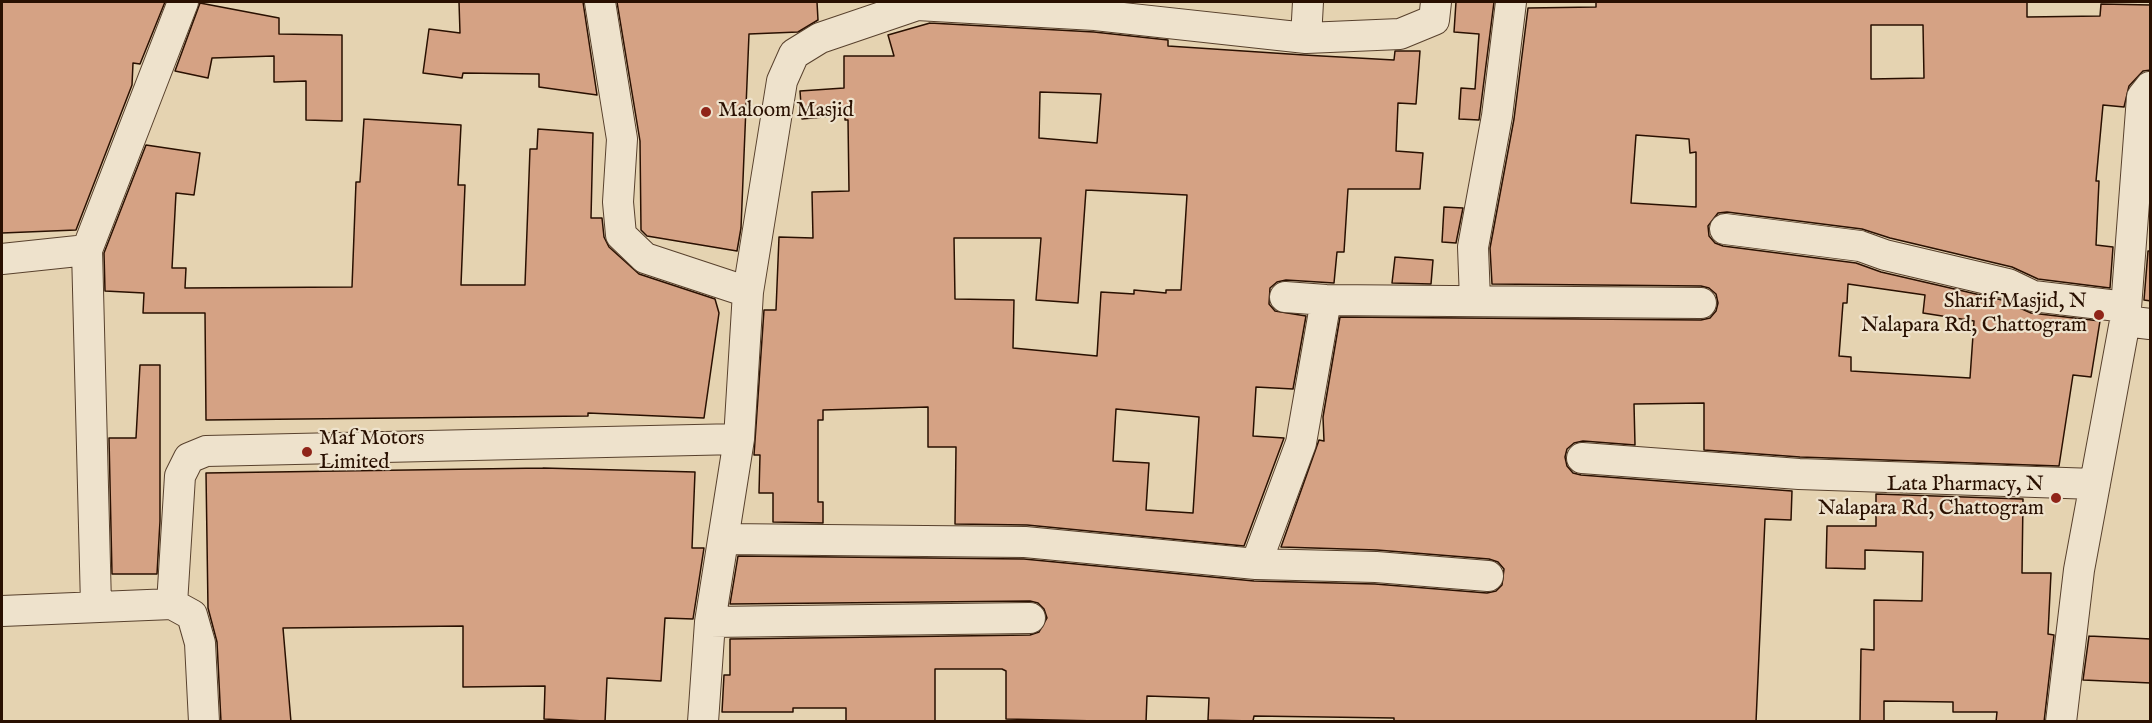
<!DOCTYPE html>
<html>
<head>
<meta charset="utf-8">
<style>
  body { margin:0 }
  #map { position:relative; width:2152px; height:723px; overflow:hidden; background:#e5d3b1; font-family:"IM FELL English",serif }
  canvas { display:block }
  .frame { position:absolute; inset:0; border:3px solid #291001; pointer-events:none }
</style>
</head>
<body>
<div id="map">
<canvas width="2152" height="723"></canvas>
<div class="frame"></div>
</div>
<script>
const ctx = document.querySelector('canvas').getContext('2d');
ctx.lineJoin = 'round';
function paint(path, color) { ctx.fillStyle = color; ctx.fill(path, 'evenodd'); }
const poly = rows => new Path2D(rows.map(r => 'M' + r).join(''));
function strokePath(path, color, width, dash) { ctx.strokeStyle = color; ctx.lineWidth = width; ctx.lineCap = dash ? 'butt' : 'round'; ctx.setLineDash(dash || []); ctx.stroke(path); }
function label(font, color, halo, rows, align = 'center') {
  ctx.font = font + ' "IM FELL English",serif'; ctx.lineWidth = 4.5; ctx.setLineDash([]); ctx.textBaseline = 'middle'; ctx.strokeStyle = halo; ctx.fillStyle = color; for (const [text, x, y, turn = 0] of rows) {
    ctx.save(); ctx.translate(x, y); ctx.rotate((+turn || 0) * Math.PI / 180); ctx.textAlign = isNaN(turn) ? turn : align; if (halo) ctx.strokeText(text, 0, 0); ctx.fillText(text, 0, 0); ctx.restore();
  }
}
const building = poly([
  [2,2,165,2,140,64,133,63,132,85,76,230,2,233,2,2],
  [459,2,583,2,597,95,539,87,539,74,463,73,462,78,423,73,429,29,460,33,459,2],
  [617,2,817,2,818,20,798,32,749,34,741,228,737,251,647,236,641,230,640,141,617,2],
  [1456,2,1494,2,1479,120,1459,119,1461,88,1475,89,1479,34,1454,32,1456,2],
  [1596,2,2027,2,2027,17,2100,16,2101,4,2151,5,2151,70,2143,71,2129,86,2124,107,2103,105,2096,181,2099,181,2096,245,2113,247,2110,288,2038,279,2012,267,1890,238,1862,229,1727,212,1718,213,1708,226,1709,236,1715,243,1723,246,1856,263,1881,272,2002,300,2031,313,2100,321,2091,377,2073,375,2059,466,1800,457,1704,450,1704,403,1634,404,1635,445,1583,441,1574,443,1567,449,1565,457,1567,466,1573,473,1581,475,1792,491,1791,520,1765,519,1756,722,1394,722,1394,718,1254,716,1253,721,1208,720,1209,698,1147,696,1146,722,1006,719,1006,671,1002,669,935,669,935,722,846,722,846,708,793,708,793,712,722,712,724,675,730,675,730,639,1030,635,1039,632,1047,618,1044,609,1038,603,1030,601,730,604,738,556,1024,559,1254,581,1375,584,1487,593,1496,591,1502,585,1504,569,1498,562,1489,559,1377,550,1281,547,1319,440,1324,441,1323,417,1340,317,1701,320,1710,318,1716,311,1718,303,1716,294,1709,288,1701,286,1492,284,1490,248,1514,119,1528,8,1596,7,1596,2],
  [1871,25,1923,25,1924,78,1871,79,1871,25],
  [1636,135,1689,139,1690,153,1696,152,1696,207,1631,203,1636,135],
  [1848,284,1925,295,1923,313,1974,321,1970,378,1851,371,1851,357,1839,356,1843,303,1847,303,1848,284],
  [200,3,279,18,279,34,342,35,342,121,306,120,306,81,274,82,274,56,212,58,208,78,175,71,200,3],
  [930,23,1094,32,1168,40,1168,46,1304,55,1394,60,1395,51,1420,51,1416,104,1398,103,1396,151,1423,153,1420,189,1348,189,1344,252,1337,252,1334,283,1286,280,1277,282,1270,288,1269,304,1275,311,1306,316,1293,389,1256,387,1253,436,1284,438,1244,546,1027,525,955,524,956,447,928,447,928,407,823,410,823,420,818,420,818,502,823,502,823,523,773,522,773,493,759,493,760,455,754,455,764,310,776,310,779,237,813,238,812,192,849,191,848,120,845,120,845,115,802,119,800,91,844,88,844,56,894,56,888,35,930,23],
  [1040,92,1101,94,1097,143,1039,138,1040,92],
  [1086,190,1187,195,1181,290,1166,290,1166,293,1134,290,1134,294,1101,292,1097,356,1013,348,1014,300,955,299,954,238,1041,238,1036,300,1078,303,1086,190],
  [1116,409,1199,417,1193,513,1146,510,1149,463,1113,461,1116,409],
  [364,119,461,125,458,185,465,185,461,285,525,285,530,149,537,149,538,129,593,133,591,218,602,218,604,237,609,247,639,274,715,299,719,313,704,418,588,413,588,416,206,420,205,313,143,313,144,293,105,291,104,253,146,145,200,153,194,195,176,193,172,268,186,268,185,288,352,287,356,182,360,182,364,119],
  [1444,207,1463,208,1456,243,1442,242,1444,207],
  [2148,251,2151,251,2151,301,2144,300,2148,251],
  [1395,257,1433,260,1431,284,1392,283,1395,257],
  [140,365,160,365,160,521,157,574,112,574,109,438,136,438,140,365],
  [543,468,695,472,692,548,704,548,693,619,665,618,661,681,607,678,605,722,544,719,545,686,463,687,463,626,283,628,291,722,221,722,217,642,208,608,206,473,543,468],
  [1876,494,2023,499,2022,573,2051,573,2048,634,2054,635,2044,722,1996,722,1997,712,1953,712,1953,702,1884,701,1884,722,1860,722,1861,649,1874,650,1874,600,1922,601,1923,552,1865,550,1865,569,1826,568,1827,526,1876,526,1876,494],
  [2089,636,2151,639,2151,683,2083,680,2089,636]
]);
paint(building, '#d5a284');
strokePath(building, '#291001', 1.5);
const minor = poly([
  [600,2,622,139,618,202,621,235,645,258,748,292],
  [917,5,1095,15,1306,38,1400,34,1434,20,1436,2],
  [1306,38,1308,2],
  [1725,229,1860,246,1885,255,2008,284,2033,296,2126,307],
  [2,259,87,250],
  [1285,297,1326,300,1701,303],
  [1475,300,1473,247,1497,116,1511,2],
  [2125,321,2150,324],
  [1582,458,1799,474,2095,484],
  [725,539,1025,542,1256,564,1376,567,1488,576],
  [1256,564,1301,443,1326,300],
  [172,604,180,476,189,458,206,451,739,439],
  [96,605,87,250,183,2],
  [2,611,172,604,192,615,200,643,204,722],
  [710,622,1030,618],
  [703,722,710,622,739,439,748,292,782,81,794,54,820,38,917,5,918,2],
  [2061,722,2079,570,2125,321,2142,97,2150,87]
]);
strokePath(minor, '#58412d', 32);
strokePath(minor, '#eee2cc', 30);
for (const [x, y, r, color] of [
  [706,112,6,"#8f2418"],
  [2099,315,6,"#8f2418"],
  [307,452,6,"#8f2418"],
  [2056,498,6,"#8f2418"]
]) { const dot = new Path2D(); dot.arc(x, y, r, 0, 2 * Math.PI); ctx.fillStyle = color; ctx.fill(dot); strokePath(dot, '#eee2cc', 2); }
label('21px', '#291001', '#eee2cc', [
  ["Maloom Masjid",718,112],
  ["Sharif Masjid, N",2087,303,"right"],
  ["Nalapara Rd, Chattogram",2087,327,"right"],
  ["Maf Motors",319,440],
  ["Limited",319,464],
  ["Lata Pharmacy, N",2044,486,"right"],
  ["Nalapara Rd, Chattogram",2044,510,"right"]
], 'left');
</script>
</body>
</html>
